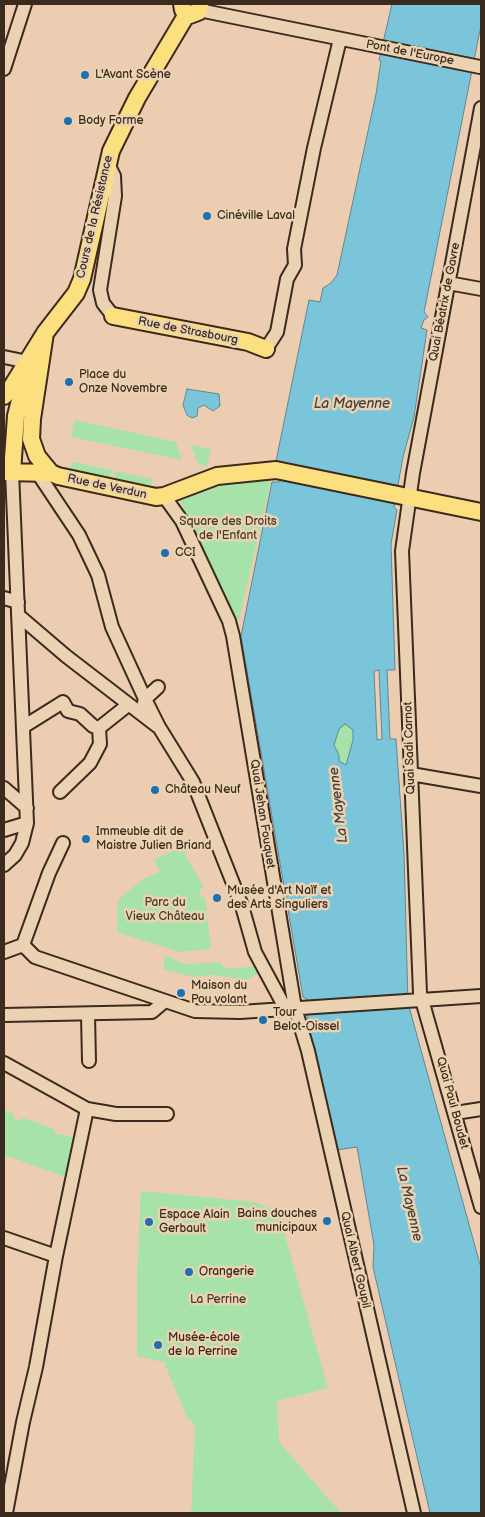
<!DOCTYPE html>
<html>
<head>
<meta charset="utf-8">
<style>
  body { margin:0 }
  #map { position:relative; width:485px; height:1517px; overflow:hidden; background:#eccdb1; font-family:"Balsamiq Sans",sans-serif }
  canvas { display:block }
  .frame { position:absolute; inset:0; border:5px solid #3b2a1e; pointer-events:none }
</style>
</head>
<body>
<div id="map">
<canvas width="485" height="1517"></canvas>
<div class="frame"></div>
</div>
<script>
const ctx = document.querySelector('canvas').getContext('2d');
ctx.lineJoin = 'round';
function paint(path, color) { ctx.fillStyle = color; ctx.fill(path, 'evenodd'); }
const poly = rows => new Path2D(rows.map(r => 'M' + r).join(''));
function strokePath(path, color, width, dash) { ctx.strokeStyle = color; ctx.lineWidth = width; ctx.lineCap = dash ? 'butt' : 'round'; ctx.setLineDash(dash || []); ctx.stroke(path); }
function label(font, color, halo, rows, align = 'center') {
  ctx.font = font + ' "Balsamiq Sans",sans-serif'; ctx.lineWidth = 5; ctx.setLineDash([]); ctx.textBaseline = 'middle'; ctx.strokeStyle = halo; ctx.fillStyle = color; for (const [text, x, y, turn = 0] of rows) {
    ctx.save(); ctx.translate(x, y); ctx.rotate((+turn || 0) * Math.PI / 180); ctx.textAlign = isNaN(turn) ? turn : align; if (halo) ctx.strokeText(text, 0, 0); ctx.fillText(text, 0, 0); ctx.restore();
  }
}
paint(poly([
  [75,420,176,442,182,460,71,437],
  [191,445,211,449,207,466,198,464],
  [72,462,112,470,110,478,70,469],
  [115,471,152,479,151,486,114,478],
  [247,479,271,480,239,621,226,601,180,500,181,496,219,482,218,486],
  [344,724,353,729,353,739,346,765,339,761,334,745,339,729],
  [186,846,185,854,204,888,200,889,200,897,205,897,211,949,179,952,117,932,118,900,143,879,160,872,154,859],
  [165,955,184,964,221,962,221,965,230,969,256,966,260,973,246,980,214,975,192,977,163,969],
  [4,1110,12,1113,16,1121,24,1118,54,1129,57,1135,63,1134,74,1138,66,1177,4,1155],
  [141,1191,254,1202,278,1211,328,1388,277,1401,279,1442,341,1513,191,1513,195,1424,187,1418,165,1365,166,1363,137,1356,137,1273]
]), '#a7e3a9');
const water = poly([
  [392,4,481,4,481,25,424,312,428,317,424,320,421,328,427,330,414,417,403,457,394,507,397,510,391,544,395,670,387,670,390,739,396,739,404,854,408,1003,481,1268,481,1513,430,1513,373,1267,374,1245,357,1147,337,1150,307,1017,310,1011,308,1000,303,997,241,636,272,482,280,482,276,461,309,300,320,302,323,288,331,283,337,275,376,94,381,61,379,60,392,4],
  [379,670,382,739,377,740,374,671,379,670],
  [345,724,353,730,353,740,346,765,339,761,339,755,334,745,339,729,345,724],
  [187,389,219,394,220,406,213,411,204,405,198,408,197,416,192,418,187,415,183,405,187,389]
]);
paint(water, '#7bc5db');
strokePath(water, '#61878f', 1);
const minor = poly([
  [199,10,480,67],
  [4,69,25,4],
  [481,108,413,473,402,551,420,993,481,1207],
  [107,162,114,176,115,196,100,290,103,303,113,316],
  [448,283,481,289],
  [266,349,277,332,287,279,295,265,294,249,314,148,340,39],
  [4,357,28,362],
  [37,472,79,535,98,575,112,627,145,699,159,727,193,782,242,906,255,952,283,1004,295,1008],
  [164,496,182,521,229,621,233,636,295,1008,308,1051,414,1513],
  [4,598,18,602],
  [18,615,66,656,157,726],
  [143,707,145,699,158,687],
  [23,727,63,702,68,711,80,714,93,726,99,728],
  [411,774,481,786],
  [4,788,27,808],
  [60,792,90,763,100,744,99,728,128,705],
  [4,830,27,823],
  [4,865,15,855,22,843,27,823,12,472],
  [23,945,35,957,195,1011,240,1012,481,996],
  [23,945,49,873,63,843],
  [4,952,23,945],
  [4,1015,152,1012,165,1001],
  [88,1015,89,1061],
  [4,1063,87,1109,116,1114,167,1114],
  [455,1113,481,1109],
  [4,1238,56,1256],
  [6,1513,23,1422,36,1367,56,1256,87,1109]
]);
const major = poly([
  [182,4,183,10,190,15,198,12,200,4],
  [113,316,248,342,266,349],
  [45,333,32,419,31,439,37,456,51,473,58,476,156,497,164,496,217,476,276,470,481,512],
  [4,396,11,388,45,333,76,293,82,279,111,151,137,98,187,14],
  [4,472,51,473],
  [12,472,16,416,24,384,30,374]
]);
strokePath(minor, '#3b2a1e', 16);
strokePath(major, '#3b2a1e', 20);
strokePath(minor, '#ead2b2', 12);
strokePath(major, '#fce080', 16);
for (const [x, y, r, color] of [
  [85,75,5,"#1f6fb2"],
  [68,121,5,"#1f6fb2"],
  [207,216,5,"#1f6fb2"],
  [69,382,5,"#1f6fb2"],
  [165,553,5,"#1f6fb2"],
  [155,790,5,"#1f6fb2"],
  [86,839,5,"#1f6fb2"],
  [217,898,5,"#1f6fb2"],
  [181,993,5,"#1f6fb2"],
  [263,1020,5,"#1f6fb2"],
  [327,1221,5,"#1f6fb2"],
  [149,1222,5,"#1f6fb2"],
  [189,1272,5,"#1f6fb2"],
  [158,1345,5,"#1f6fb2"]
]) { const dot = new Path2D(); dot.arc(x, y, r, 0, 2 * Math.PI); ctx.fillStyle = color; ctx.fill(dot); strokePath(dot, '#ead2b2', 2); }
label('12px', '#3b2a1e', '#ead2b2', [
  ["Pont de l'Europe",410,53,11],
  ["Cours de la Résistance",95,217,-77],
  ["Quai Béatrix de Gavre",445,302,-79],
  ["Rue de Strasbourg",188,331,11],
  ["Rue de Verdun",107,487,12],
  ["Quai Sadi Carnot",410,748,-92],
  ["Quai Jehan Fouquet",262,814,81],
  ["Quai Paul Boudet",452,1103,75],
  ["Quai Albert Goupil",355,1260,77]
]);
label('12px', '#3b2a1e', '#ead2b2', [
  ["L'Avant Scène",95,75],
  ["Body Forme",78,121],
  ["Cinéville Laval",217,216],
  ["Place du",79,375],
  ["Onze Novembre",79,389],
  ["CCI",175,553],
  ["Château Neuf",165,790],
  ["Immeuble dit de",96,832],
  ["Maistre Julien Briand",96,846],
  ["Musée d'Art Naïf et",227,891],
  ["des Arts Singuliers",227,905],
  ["Maison du",191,986],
  ["Pou volant",191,1000],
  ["Tour",273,1013],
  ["Belot-Oissel",273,1027],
  ["Bains douches",317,1214,"right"],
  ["municipaux",317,1228,"right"],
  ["Espace Alain",159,1215],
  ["Gerbault",159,1229],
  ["Orangerie",199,1272],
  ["Musée-école",168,1338],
  ["de la Perrine",168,1352]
], 'left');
label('12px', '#463c2c', '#ead2b2', [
  ["Square des Droits",228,522],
  ["de l'Enfant",228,536],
  ["Parc du",165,903],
  ["Vieux Château",165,917],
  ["La Perrine",218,1300]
]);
label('italic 14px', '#45413a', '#ead2b2', [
  ["La Mayenne",352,404],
  ["La Mayenne",339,805,-97],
  ["La Mayenne",409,1204,77]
]);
</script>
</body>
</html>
